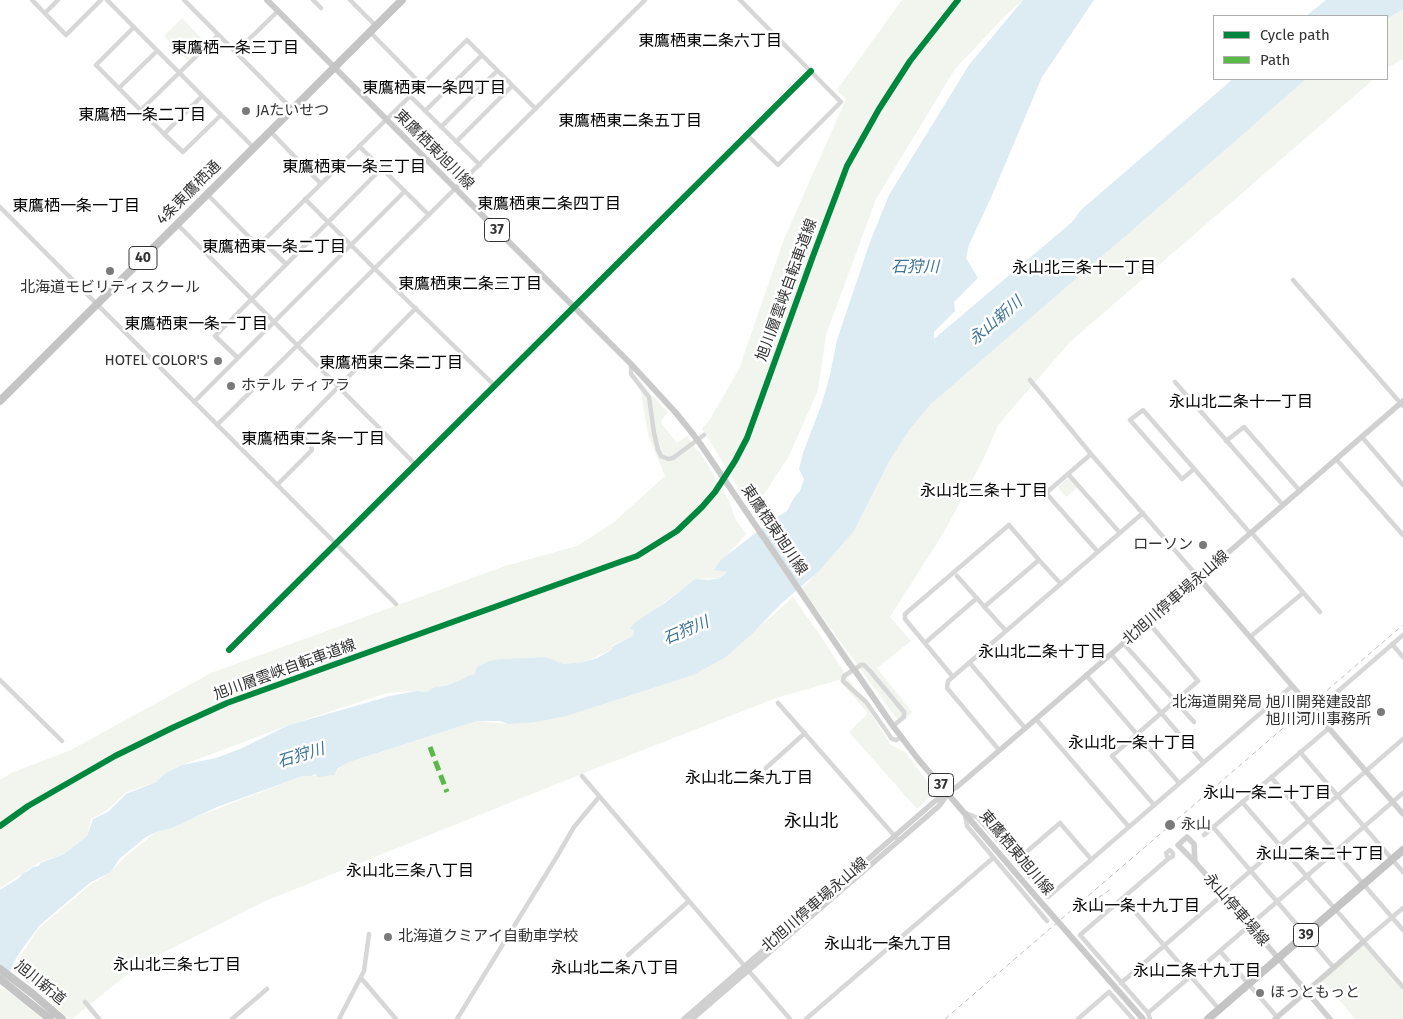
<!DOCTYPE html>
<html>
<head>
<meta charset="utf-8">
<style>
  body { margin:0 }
  #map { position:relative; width:1403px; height:1019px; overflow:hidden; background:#fff; font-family:"Fira Sans",sans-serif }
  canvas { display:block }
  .legend { position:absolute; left:1213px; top:15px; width:175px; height:65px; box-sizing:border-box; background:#fff; border:1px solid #adadad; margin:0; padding:6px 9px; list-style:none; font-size:15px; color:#333 }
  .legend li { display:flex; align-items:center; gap:10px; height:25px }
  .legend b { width:25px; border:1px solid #adadad }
</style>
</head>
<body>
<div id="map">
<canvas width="1403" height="1019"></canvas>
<ul class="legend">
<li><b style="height:6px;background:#00873e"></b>Cycle path</li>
<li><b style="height:6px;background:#58b947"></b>Path</li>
</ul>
</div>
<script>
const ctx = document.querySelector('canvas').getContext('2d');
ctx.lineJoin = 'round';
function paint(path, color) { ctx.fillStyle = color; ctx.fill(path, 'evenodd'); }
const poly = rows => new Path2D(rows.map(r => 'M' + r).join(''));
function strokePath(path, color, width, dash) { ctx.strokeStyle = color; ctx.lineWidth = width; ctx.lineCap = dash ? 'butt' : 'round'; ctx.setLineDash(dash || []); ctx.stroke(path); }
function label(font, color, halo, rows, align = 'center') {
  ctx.font = font + ' "Fira Sans","Noto Sans JP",sans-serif'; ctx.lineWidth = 5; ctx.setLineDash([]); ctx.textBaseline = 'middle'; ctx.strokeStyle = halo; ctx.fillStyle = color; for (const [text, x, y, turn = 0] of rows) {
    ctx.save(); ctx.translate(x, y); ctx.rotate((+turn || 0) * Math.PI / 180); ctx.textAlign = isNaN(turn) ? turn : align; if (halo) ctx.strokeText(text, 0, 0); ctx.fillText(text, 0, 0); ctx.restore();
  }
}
paint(poly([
  [902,0,1023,0,1007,14,955,69,876,199,826,335,818,390,789,456,755,508,750,498,740,491,702,428,709,421,739,369,784,239,846,99,837,90],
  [1403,9,1403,59,1387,68,1387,19],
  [182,18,206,43,188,61,164,36],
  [1306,79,1374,79,1070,342,998,425,983,460,944,532,890,617,911,641,877,668,912,712,900,723,802,589,854,531,890,460,910,429,931,404,1232,144],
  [641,392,654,397,668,413,662,419,661,423,677,443,687,436,704,459,728,499,736,520,746,534,715,569,727,571,720,578,695,579,631,628,634,631,633,636,611,646,613,649,584,662,563,664,546,657,500,659,475,674,467,676,461,680,427,692,416,691,387,693,289,725,182,765,166,773,156,782,126,792,107,810,91,819,87,836,64,854,40,862,0,888,0,780,11,773,71,750,211,673,505,566,577,546,613,523,665,476,648,435],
  [1068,478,1077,488,1066,497,1058,487],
  [793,597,822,638,891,745,905,752,933,789,932,795,917,809,849,732,868,713,839,680,776,698,584,773,263,902,139,965,72,1019,69,1019,12,969,38,929,90,885,111,872,123,859,156,832,303,776,329,775,349,762,477,721,508,724,726,657],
  [1363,944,1403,990,1403,1019,1355,1019,1326,984,1313,994,1309,990],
  [2,987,27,1005,42,1019,0,1019,0,989]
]), '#f1f5ed');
paint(poly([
  [1023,0,1094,0,1042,77,993,193,969,245,966,258,978,278,954,302,955,311,934,332,934,339,1072,222,1082,209,1233,79,1306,79,1232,144,931,404,910,429,890,460,854,531,818,572,783,602,752,634,726,657,693,675,566,716,536,722,508,724,500,721,477,721,349,762,337,769,334,775,318,777,315,774,311,776,303,776,217,807,172,828,156,832,146,837,119,859,111,872,91,882,40,925,20,952,14,962,12,969,0,983,2,977,0,973,0,890,19,878,23,873,28,871,33,867,39,866,40,863,64,854,87,836,93,819,108,812,126,794,156,782,166,773,182,765,216,758,240,749,289,725,390,696,416,691,427,692,435,687,445,686,461,680,467,676,475,674,477,667,489,661,500,659,546,657,563,664,584,662,597,658,613,649,611,647,633,636,634,631,630,628,637,621,665,603,695,579,709,580,720,578,727,572,714,570,721,560,772,520,787,511,795,496,800,491,804,479,799,469,803,453,822,403,830,375,837,340,870,242,889,195,969,65],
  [1326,0,1403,0,1403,9,1387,19,1387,16,1306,16]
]), '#ddebf3');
strokePath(poly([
  [32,0,66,35,101,0],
  [107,0,254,148],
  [184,0,292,109],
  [313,0,321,8],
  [350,0,376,26],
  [740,0,841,102,778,165,746,134],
  [45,13,58,0],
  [134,27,96,65,164,134,183,152,221,115],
  [370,32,422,85],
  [236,52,278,11],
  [119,88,157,51],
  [410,96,480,165],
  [141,110,218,35],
  [425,111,482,55],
  [441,127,497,71],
  [270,131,321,184],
  [164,134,202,96],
  [456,142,512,86],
  [359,146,429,215],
  [207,194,258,246,467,40,536,109],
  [305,199,375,269,494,385],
  [0,207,396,604],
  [177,224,415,464],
  [263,242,286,264],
  [1293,280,1403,406],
  [238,358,215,336,382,168],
  [631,364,631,374,649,397,654,433,658,450,661,456,668,459,673,458,704,435],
  [1030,380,1091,454,1199,578],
  [1175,382,1283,505],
  [194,402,405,191],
  [217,425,645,0],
  [1362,437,1403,485],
  [1226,441,1244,427,1300,491],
  [1091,454,1046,493,1098,552],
  [1336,459,1403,535],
  [1194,469,1182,479,1130,420,1143,410,1250,533],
  [1068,474,1120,533],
  [277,485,312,450,311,445,296,430,416,308],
  [1251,532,1320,612],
  [957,576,1006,631],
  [984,607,1039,560,1061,584],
  [1148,622,1198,681,1112,756,1154,805],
  [1250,637,1303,593],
  [925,643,977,598],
  [1123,643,1194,722],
  [1392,644,1403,657],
  [229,650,811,71],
  [1111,654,1203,762],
  [970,663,1025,728],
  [1086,675,1179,783],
  [953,677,905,619,905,614,1009,525,1039,560],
  [0,680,62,741],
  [778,703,899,841],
  [1314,712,1403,635],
  [1036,719,1129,827],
  [893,726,904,717,904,712,870,671,864,665,861,665,844,676,843,681,866,702,892,739,896,740,902,737],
  [999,750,947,688,948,681,1143,513],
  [1300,752,1403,872],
  [766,768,805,733],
  [582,776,790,1019],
  [1271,777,1403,930],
  [1242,802,1403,987],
  [966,813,978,818,1048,897,1292,686],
  [965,814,967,826,1047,921],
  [1213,827,1334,968],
  [1204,835,1329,728],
  [1016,861,1060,823,1091,859],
  [1123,898,1219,1009],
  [1363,942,1403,908],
  [1220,951,1277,1017],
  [628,955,689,901],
  [361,978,396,1019],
  [1121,983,1403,739],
  [85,1002,99,1019],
  [1148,1013,1403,793],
  [232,1019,267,989],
  [339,1019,364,971,369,934],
  [457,1019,556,858,574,827,599,797],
  [806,1019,993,858],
  [1078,1019,1109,992,1133,1019],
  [1150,1019,1148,1013,1080,935,1168,859,1166,853,1170,850,1173,853,1173,856,1168,859]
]), '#d7d7d7', 4.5);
strokePath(poly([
  [1199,578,1403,814],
  [1195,862,1194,844,1187,837,1178,845,1195,862,1250,925,1330,1019],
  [684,1019,935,801,958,786,1036,719,1403,401],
  [692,1019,939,806,946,796],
  [1275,1019,1363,942]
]), '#d0d0d0', 5.5);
strokePath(poly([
  [267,0,631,364,676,413,693,434],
  [701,445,849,663],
  [856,672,893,726,918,759,1032,892],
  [1081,948,1143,1019]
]), '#cacaca', 6);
strokePath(poly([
  [0,401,402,0],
  [0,969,33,994,62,1019],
  [0,979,50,1019],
  [1208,1019,1403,850]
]), '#c4c4c4', 8);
strokePath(poly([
  [1076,913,1111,889],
  [945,1019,1403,625]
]), '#bebebe', 1, [5, 4]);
strokePath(poly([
  [693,434,701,445],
  [849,663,856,672],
  [1032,892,1081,948]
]), '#cacaca', 6);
strokePath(poly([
  [430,747,447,792]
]), '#58b947', 5, [10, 5]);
strokePath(poly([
  [229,650,811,71],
  [0,826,28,806,115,756,172,728,227,703,617,563,637,556,677,531,702,507,715,492,735,461,747,438,813,256,847,166,879,109,910,61,958,0]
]), '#00873e', 6);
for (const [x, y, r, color] of [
  [246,111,5,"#7a7a7a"],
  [110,271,5,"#7a7a7a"],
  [218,361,5,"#7a7a7a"],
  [231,386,5,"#7a7a7a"],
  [1203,545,5,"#7a7a7a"],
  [1381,712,5,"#7a7a7a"],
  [1170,825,6,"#7a7a7a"],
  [388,937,5,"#7a7a7a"],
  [1260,993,5,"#7a7a7a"]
]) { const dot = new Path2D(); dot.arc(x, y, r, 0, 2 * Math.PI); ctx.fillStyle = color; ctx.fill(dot); strokePath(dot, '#fff', 2); }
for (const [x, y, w] of [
  [497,230,25],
  [143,258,28],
  [941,785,25],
  [1306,935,25]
]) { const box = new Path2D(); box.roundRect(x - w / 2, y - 11.5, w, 23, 4); ctx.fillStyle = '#fff'; ctx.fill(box); strokePath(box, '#333', 1); }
label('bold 14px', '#333', null, [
  ["37",497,230],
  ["40",143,258],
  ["37",941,785],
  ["39",1306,935]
]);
label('15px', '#333', '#fff', [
  ["JAたいせつ",256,111],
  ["北海道モビリティスクール",110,288,"center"],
  ["HOTEL COLOR'S",208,361,"right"],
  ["ホテル ティアラ",241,386],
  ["ローソン",1193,545,"right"],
  ["北海道開発局 旭川開発建設部",1371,703,"right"],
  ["旭川河川事務所",1371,720,"right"],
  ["永山",1181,825],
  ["北海道クミアイ自動車学校",398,937],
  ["ほっともっと",1270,993]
], 'left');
label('15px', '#333', '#fff', [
  ["東鷹栖東旭川線",434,150,45],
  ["4条東鷹栖通",189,193,-45],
  ["旭川層雲峡自転車道線",787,290,-70],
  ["東鷹栖東旭川線",774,530,56],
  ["北旭川停車場永山線",1176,598,-41],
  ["旭川層雲峡自転車道線",285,670,-20],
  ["東鷹栖東旭川線",1016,853,50],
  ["北旭川停車場永山線",815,905,-41],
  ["永山停車場線",1236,910,49],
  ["旭川新道",40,983,39]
]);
label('16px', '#000', '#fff', [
  ["東鷹栖東二条六丁目",710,42],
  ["東鷹栖一条三丁目",235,49],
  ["東鷹栖東一条四丁目",434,89],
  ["東鷹栖一条二丁目",142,116],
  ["東鷹栖東二条五丁目",630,122],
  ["東鷹栖東一条三丁目",354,168],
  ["東鷹栖東二条四丁目",549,205],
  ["東鷹栖一条一丁目",76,207],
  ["東鷹栖東一条二丁目",274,248],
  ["永山北三条十一丁目",1084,269],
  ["東鷹栖東二条三丁目",470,285],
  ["東鷹栖東一条一丁目",196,325],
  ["東鷹栖東二条二丁目",391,364],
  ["永山北二条十一丁目",1241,403],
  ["東鷹栖東二条一丁目",313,440],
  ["永山北三条十丁目",984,492],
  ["永山北二条十丁目",1042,653],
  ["永山北一条十丁目",1132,744],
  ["永山北二条九丁目",749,779],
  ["永山一条二十丁目",1267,794],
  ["永山二条二十丁目",1320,855],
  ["永山北三条八丁目",410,872],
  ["永山一条十九丁目",1136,907],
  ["永山北一条九丁目",888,945],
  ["永山北三条七丁目",177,966],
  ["永山北二条八丁目",615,969],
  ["永山二条十九丁目",1197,972]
]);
label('italic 16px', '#3f7597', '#fff', [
  ["石狩川",915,268],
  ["永山新川",996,321,-41],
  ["石狩川",686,631,-23],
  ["石狩川",301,756,-17]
]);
label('18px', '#000', '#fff', [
  ["永山北",811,822]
]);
</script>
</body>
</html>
